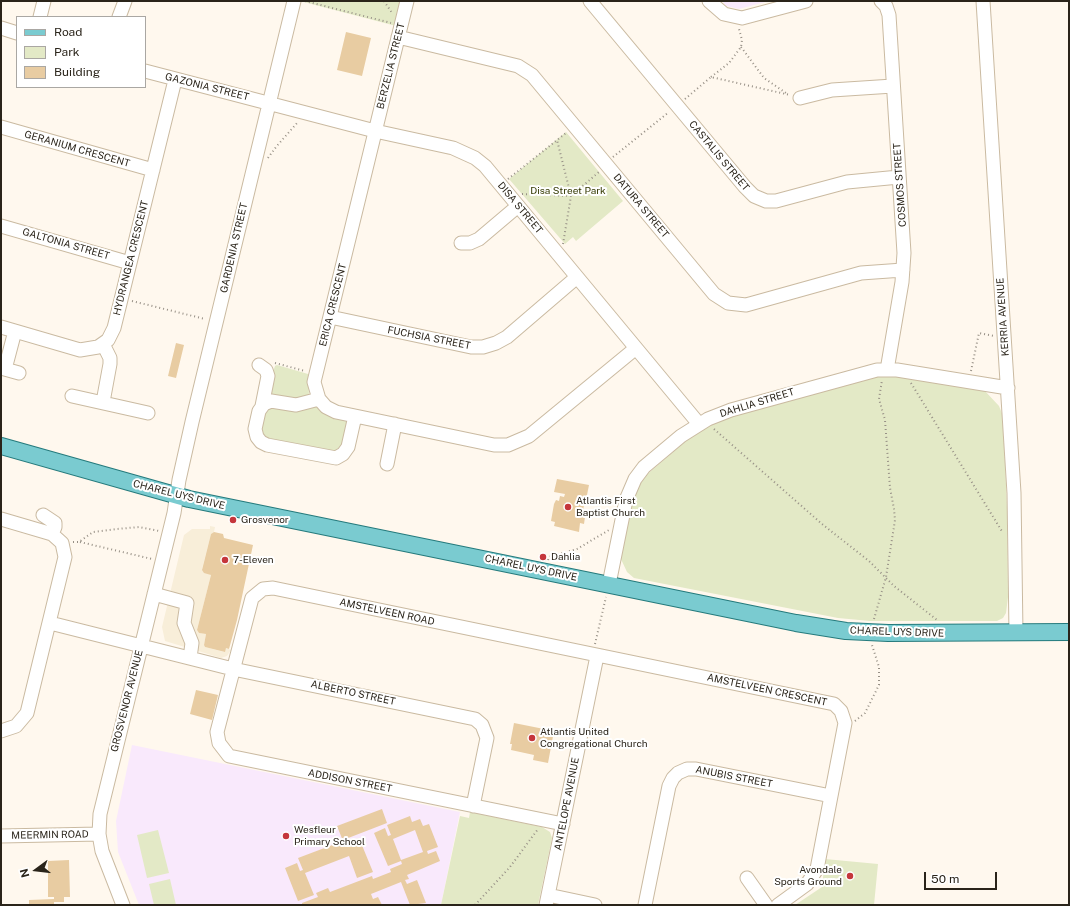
<!DOCTYPE html>
<html>
<head>
<meta charset="utf-8">
<style>
  body { margin:0 }
  #map { position:relative; width:1070px; height:906px; overflow:hidden; background:#fff8ee; font-family:"Public Sans",sans-serif }
  canvas { display:block }
  .frame { position:absolute; inset:0; border:2px solid #2a241a; pointer-events:none }
  .legend { position:absolute; left:16px; top:16px; width:130px; height:72px; box-sizing:border-box; background:#fff; border:1px solid #aaa7a3; margin:0; padding:5px 7px; list-style:none; font-size:12px; color:#2a241a }
  .legend li { display:flex; align-items:center; gap:8px; height:20px }
  .legend b { width:20px; border:1px solid #aaa7a3 }
  .north { position:absolute; left:16px; top:850px; width:40px; height:40px; -webkit-text-stroke:3px #fff; paint-order:stroke; rotate:255deg; font-size:11px; font-weight:700; line-height:16px; text-align:center; color:#2a241a }
  .north::after { content:''; display:block; margin:auto; width:14px; height:18px; background:#2a241a; clip-path:polygon(50% 0,100% 100%,50% 72%,0 100%) }
  .scale { position:absolute; left:924px; top:872px; width:73px; height:18px; box-sizing:border-box; border:2px solid #2a241a; border-top:0; padding-left:5px; font-size:12px; line-height:14px; white-space:nowrap; color:#2a241a; -webkit-text-stroke:3px #fff; paint-order:stroke }
</style>
</head>
<body>
<div id="map">
<canvas width="1070" height="906"></canvas>
<div class="frame"></div>
<ul class="legend">
<li><b style="height:5px;background:#7acbd0"></b>Road</li>
<li><b style="height:11px;background:#e3e9c6"></b>Park</li>
<li><b style="height:11px;background:#e8cca2"></b>Building</li>
</ul>
<div class="north">N</div>
<div class="scale">50 m</div>
</div>
<script>
const ctx = document.querySelector('canvas').getContext('2d');
ctx.lineJoin = 'round';
function paint(path, color) { ctx.fillStyle = color; ctx.fill(path, 'evenodd'); }
const poly = rows => new Path2D(rows.map(r => 'M' + r).join(''));
function strokePath(path, color, width, dash) { ctx.strokeStyle = color; ctx.lineWidth = width; ctx.lineCap = dash ? 'butt' : 'round'; ctx.setLineDash(dash || []); ctx.stroke(path); }
function label(font, color, halo, rows, align = 'center') {
  ctx.font = font + ' "Public Sans",sans-serif'; ctx.lineWidth = 4; ctx.setLineDash([]); ctx.textBaseline = 'middle'; ctx.strokeStyle = halo; ctx.fillStyle = color; for (const [text, x, y, turn = 0] of rows) {
    ctx.save(); ctx.translate(x, y); ctx.rotate((+turn || 0) * Math.PI / 180); ctx.textAlign = isNaN(turn) ? turn : align; if (halo) ctx.strokeText(text, 0, 0); ctx.fillText(text, 0, 0); ctx.restore();
  }
}
paint(poly([
  [210,526,215,527,214,532,211,534,202,569,211,575,197,630,199,633,206,634,204,645,205,647,224,652,226,648,231,650,227,656,221,658,165,641,162,627,184,535,192,529,210,529]
]), '#f8eed9');
paint(poly([
  [722,1,769,1,739,9,726,6],
  [132,745,460,812,441,905,139,905,118,852,116,821]
]), '#f9e9fc');
paint(poly([
  [300,1,402,1,396,26],
  [566,132,623,201,576,241,573,237,565,244,509,179],
  [277,365,308,374,309,395,307,399,302,401,271,396,269,393,271,378,275,366],
  [892,376,985,391,999,406,1003,416,1007,507,1008,597,1006,613,1003,618,997,621,870,621,838,618,634,578,627,572,620,557,634,493,644,477,694,434,723,418,873,377],
  [268,406,316,406,345,420,348,425,339,453,267,441,260,435,265,408],
  [470,812,542,827,550,832,552,838,538,905,441,905,460,816,469,818],
  [158,830,169,873,147,878,137,835],
  [825,859,878,864,874,905,795,905,822,887],
  [170,879,176,905,154,905,149,884]
]), '#e3e9c6');
paint(poly([
  [346,32,371,38,362,76,337,70],
  [176,343,184,345,176,378,168,376],
  [557,479,589,485,586,500,577,499,585,501,583,510,586,510,584,524,580,523,579,532,554,526,555,522,551,521,554,504,556,500,559,501,560,496,564,497,565,494,554,492],
  [214,532,223,534,224,538,253,545,237,620,229,649,226,648,225,652,205,647,204,645,206,634,199,633,197,630,211,575,204,573,202,570,211,534],
  [196,690,218,695,212,720,190,714],
  [514,723,554,731,548,763,533,760,534,755,511,750,512,744,510,744],
  [382,809,387,823,343,840,345,844,359,838,373,872,357,878,349,856,305,873,314,895,298,901,285,868,297,863,300,871,303,870,298,858,343,841,337,826],
  [410,816,412,822,420,819,423,826,429,824,438,847,427,851,428,854,436,851,440,861,407,875,409,879,405,880,407,884,417,880,426,903,410,905,401,882,371,894,373,899,378,897,382,905,302,905,302,903,318,897,316,893,328,888,330,892,372,876,373,879,391,872,390,869,402,864,401,861,388,866,374,833,385,828,388,836,391,835,387,825],
  [415,830,423,852,401,860,393,839],
  [69,860,70,897,64,897,64,902,54,902,54,905,29,905,29,900,54,899,54,897,48,897,48,861]
]), '#e8cca2');
const minor = poly([
  [407,1,314,382,319,399,326,407,336,412,494,445,508,445,529,436,636,348],
  [590,1,745,187,754,196,766,201,776,201,847,182,899,177],
  [709,1,724,14,742,18,806,1],
  [881,1,886,6,889,15,904,253,902,282,887,370],
  [983,1,1014,493,1016,633],
  [40,17,44,1],
  [119,17,125,1],
  [1,28,17,33],
  [398,37,518,66,532,75,714,294,728,303,746,305,861,273,903,270],
  [145,71,375,131,453,148,475,158,485,166,699,424],
  [800,98,832,90,893,86],
  [1,127,153,170],
  [1,226,130,263],
  [461,243,470,243,479,239,518,206],
  [330,317,471,347,483,347,496,343,507,337,577,277],
  [1,327,80,350,98,347,108,340,114,328,175,80],
  [259,365,266,370,268,376,262,406],
  [1,368,19,373],
  [5,369,15,331],
  [72,396,148,413],
  [319,399,296,405,271,401,264,404,259,411,255,429,257,437,261,442,267,445,336,458,343,454,348,447,355,416],
  [103,402,110,364,110,358,103,344],
  [387,464,395,424],
  [43,515,55,523,55,527,52,534],
  [1,519,52,534,62,543,65,557,27,713,16,726,1,731],
  [609,584,626,500,635,479,644,467,681,436,708,419,731,410,877,370,897,370,1008,388],
  [154,594,187,603,184,623,192,643,190,658],
  [50,623,233,669,475,719,482,725,487,738,473,806],
  [563,824,229,756,219,743,217,732,252,598,263,589,273,588,834,704,841,711,845,723,817,869,807,884,778,905],
  [1,836,99,834],
  [747,878,766,905],
  [548,895,595,905],
  [123,905,102,851,99,834,100,814,174,513,179,480,192,422,294,1],
  [546,905,597,656],
  [645,905,669,786,673,778,678,773,687,769,696,769,831,796]
]);
const major = poly([
  [1,446,189,499,796,623,846,631,888,633,1069,632]
]);
strokePath(minor, '#cabaa1', 15);
strokePath(major, '#257a7c', 18);
strokePath(poly([
  [305,1,391,23],
  [384,1,392,13],
  [741,47,764,78,786,93],
  [711,77,729,63,741,47,742,40,739,29],
  [685,99,711,77,790,95],
  [613,157,669,112],
  [268,158,276,147,298,122],
  [508,179,566,133],
  [522,194,571,196,557,140],
  [563,244,571,196,599,172],
  [132,301,205,319],
  [275,363,305,371],
  [971,371,979,333,994,336],
  [911,383,1003,533],
  [714,429,822,524,869,561,894,586,937,620],
  [73,542,79,542,93,532,117,529,139,527,159,531],
  [80,542,152,559],
  [548,560,549,557,577,549,609,530],
  [874,619,886,577,895,520,894,509,890,488,885,420,879,399,882,380],
  [595,644,606,597],
  [855,721,865,713,879,685,879,667,872,645],
  [475,905,510,867,538,829]
]), '#979086', 2, [1, 3]);
strokePath(minor, '#fff', 13);
strokePath(major, '#7acbd0', 16);
for (const [x, y, r, color] of [
  [568,507,4,"#c5363b"],
  [233,520,4,"#c5363b"],
  [543,557,4,"#c5363b"],
  [225,560,4,"#c5363b"],
  [532,738,4,"#c5363b"],
  [286,836,4,"#c5363b"],
  [850,876,4,"#c5363b"]
]) { const dot = new Path2D(); dot.arc(x, y, r, 0, 2 * Math.PI); ctx.fillStyle = color; ctx.fill(dot); strokePath(dot, '#fff', 1.5); }
label('10px', '#2a241a', '#fff', [
  ["BERZELIA STREET",391,66,-76],
  ["GAZONIA STREET",207,87,14],
  ["GERANIUM CRESCENT",77,149,16],
  ["CASTALIS STREET",719,156,50],
  ["COSMOS STREET",900,185,-94],
  ["DATURA STREET",641,206,50],
  ["DISA STREET",520,208,50],
  ["GALTONIA STREET",66,244,16],
  ["GARDENIA STREET",234,248,-77],
  ["HYDRANGEA CRESCENT",131,258,-76],
  ["ERICA CRESCENT",333,305,-76],
  ["KERRIA AVENUE",1003,317,-94],
  ["FUCHSIA STREET",429,338,11],
  ["DAHLIA STREET",757,403,-17],
  ["CHAREL UYS DRIVE",179,495,14],
  ["CHAREL UYS DRIVE",531,568,12],
  ["AMSTELVEEN ROAD",387,612,12],
  ["CHAREL UYS DRIVE",897,632,2],
  ["AMSTELVEEN CRESCENT",767,690,12],
  ["ALBERTO STREET",353,693,12],
  ["GROSVENOR AVENUE",127,701,-76],
  ["ANUBIS STREET",734,777,11],
  ["ADDISON STREET",350,781,11],
  ["ANTELOPE AVENUE",567,804,-79],
  ["MEERMIN ROAD",50,835,-1]
]);
label('10px', '#333800', '#fff', [
  ["Disa Street Park",568,191]
]);
label('10px', '#2a241a', '#fff', [
  ["Atlantis First",576,501],
  ["Baptist Church",576,513],
  ["Grosvenor",241,520],
  ["Dahlia",551,557],
  ["7-Eleven",233,560],
  ["Atlantis United",540,732],
  ["Congregational Church",540,744],
  ["Wesfleur",294,830],
  ["Primary School",294,842],
  ["Avondale",842,870,"right"],
  ["Sports Ground",842,882,"right"]
], 'left');
</script>
</body>
</html>
